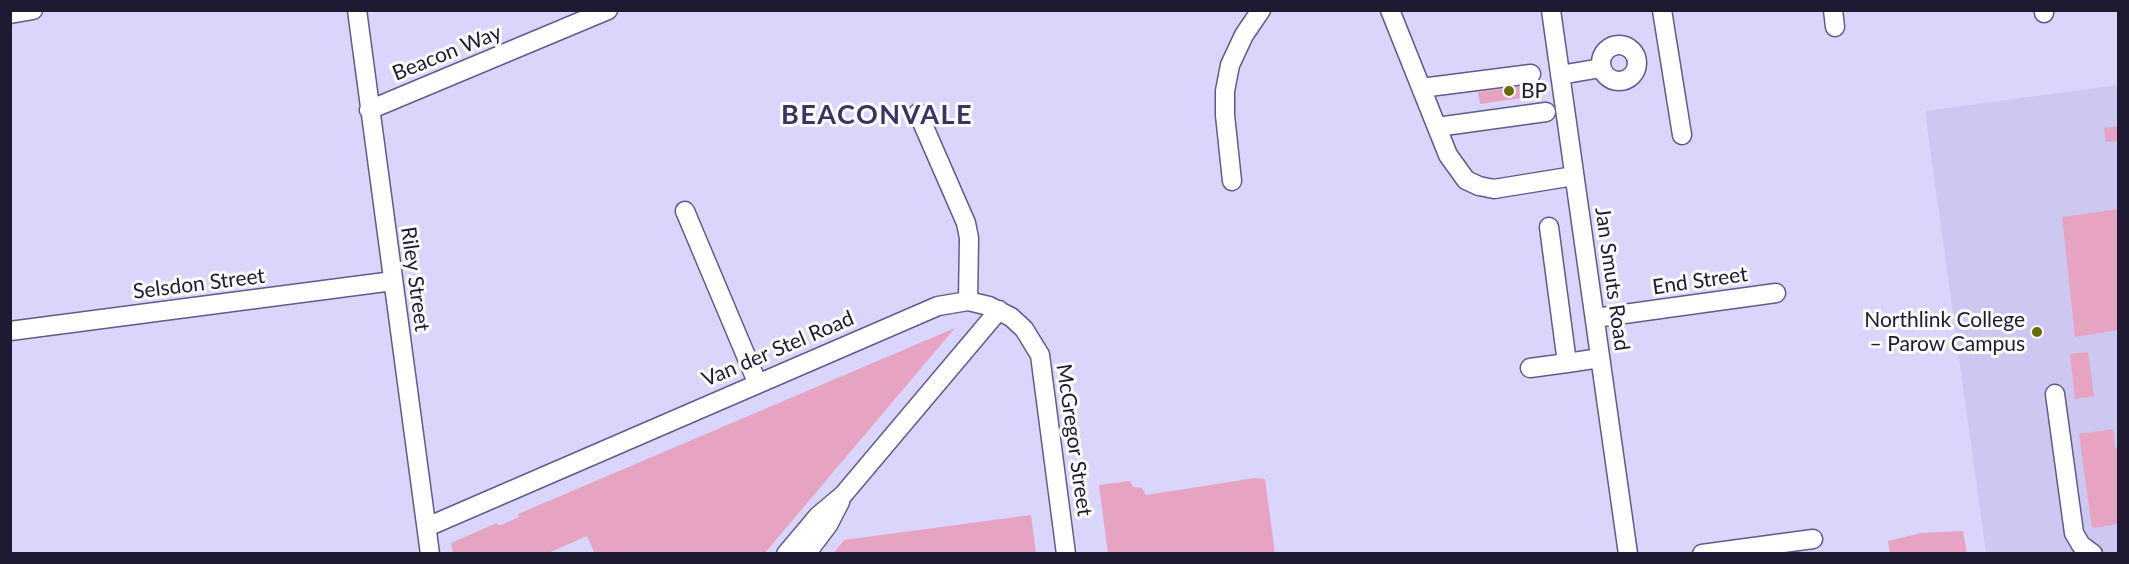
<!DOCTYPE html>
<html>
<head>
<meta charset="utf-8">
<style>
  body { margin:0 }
  #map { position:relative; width:2129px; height:564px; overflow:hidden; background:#d9d5fb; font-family:Lato,sans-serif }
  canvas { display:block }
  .frame { position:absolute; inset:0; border:12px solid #1e1a31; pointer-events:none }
</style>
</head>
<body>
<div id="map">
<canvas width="2129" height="564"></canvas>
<div class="frame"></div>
</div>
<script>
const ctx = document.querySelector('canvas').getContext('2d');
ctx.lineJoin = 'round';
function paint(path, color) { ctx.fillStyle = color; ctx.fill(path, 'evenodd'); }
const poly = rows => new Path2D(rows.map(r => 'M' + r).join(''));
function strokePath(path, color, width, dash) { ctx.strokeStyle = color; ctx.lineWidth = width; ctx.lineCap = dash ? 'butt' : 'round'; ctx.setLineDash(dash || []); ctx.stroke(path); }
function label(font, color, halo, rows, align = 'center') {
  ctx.font = font + ' Lato,sans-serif'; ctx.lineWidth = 6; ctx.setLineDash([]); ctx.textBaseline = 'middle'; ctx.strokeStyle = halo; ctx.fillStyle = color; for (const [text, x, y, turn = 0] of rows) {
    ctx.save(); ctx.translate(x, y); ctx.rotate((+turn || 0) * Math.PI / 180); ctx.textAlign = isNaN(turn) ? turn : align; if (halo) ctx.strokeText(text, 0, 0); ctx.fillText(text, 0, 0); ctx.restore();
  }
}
paint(poly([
  [2118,85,2118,553,1986,553,1925,111]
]), '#ccc8f2');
paint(poly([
  [1539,81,1541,95,1480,104,1478,92,1532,85],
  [2118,126,2118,141,2106,142,2104,128],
  [2118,209,2118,330,2075,337,2062,217],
  [955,328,764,554,595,554,587,536,546,554,453,554,451,543,497,523,499,526,519,517,518,514],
  [2088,352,2094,396,2075,399,2070,354],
  [2113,429,2115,448,2118,448,2118,524,2092,528,2079,434],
  [1255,478,1265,479,1275,554,1108,554,1099,485,1130,481,1133,487,1142,488,1146,495],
  [1031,515,1036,554,833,554,844,540],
  [1963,531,1967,554,1890,554,1888,541,1921,533]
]), '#e6a4c2');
const minor = poly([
  [357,10,430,554],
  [1390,10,1448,155,1466,180,1479,186,1494,189,1574,176],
  [1551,10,1628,554],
  [1662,10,1682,135],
  [1833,10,1835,27],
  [2044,10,2044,13],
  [10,14,33,10],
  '1601 63a18 18 0 1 1 36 0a18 18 0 1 1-36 0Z',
  [1560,75,1601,68],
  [1421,88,1531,74],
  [369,110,608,10],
  [918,113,966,223,969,238,968,301],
  [1437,127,1546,112],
  [1232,181,1225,115,1225,91,1230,65,1244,35,1261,10],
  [685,211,757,382],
  [1549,227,1567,363,1600,358],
  [1595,318,1776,293],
  [10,331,393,281],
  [1530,368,1567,363],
  [2055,394,2074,533,2081,545,2093,554],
  [427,527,938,306,968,301,989,306,1011,317,1024,329,1040,355,1066,554],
  [786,554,818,516,843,495,999,310],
  [806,554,828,525,840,502],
  [1702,554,1813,539]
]);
strokePath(minor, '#625990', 21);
strokePath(minor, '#fff', 18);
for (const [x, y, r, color] of [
  [1509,91,6,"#696a09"],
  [2037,332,6,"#696a09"]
]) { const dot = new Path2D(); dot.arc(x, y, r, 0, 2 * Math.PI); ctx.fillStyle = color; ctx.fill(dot); strokePath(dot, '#fbfbfb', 2); }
label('21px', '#1e1a31', '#fbfbfb', [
  ["Beacon Way",447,53,-22],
  ["Riley Street",415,279,82],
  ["Jan Smuts Road",1612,279,82],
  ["End Street",1700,281,-8],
  ["Selsdon Street",199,284,-7],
  ["Van der Stel Road",778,349,-23],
  ["McGregor Street",1074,440,82]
]);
label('21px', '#1e1a31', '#fbfbfb', [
  ["BP",1521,91],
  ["Northlink College",2025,320,"right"],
  ["– Parow Campus",2025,344,"right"]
], 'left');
ctx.letterSpacing = '1.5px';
label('bold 27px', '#3c3265', '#fbfbfb', [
  ["BEACONVALE",877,115]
]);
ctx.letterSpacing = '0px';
</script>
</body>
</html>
